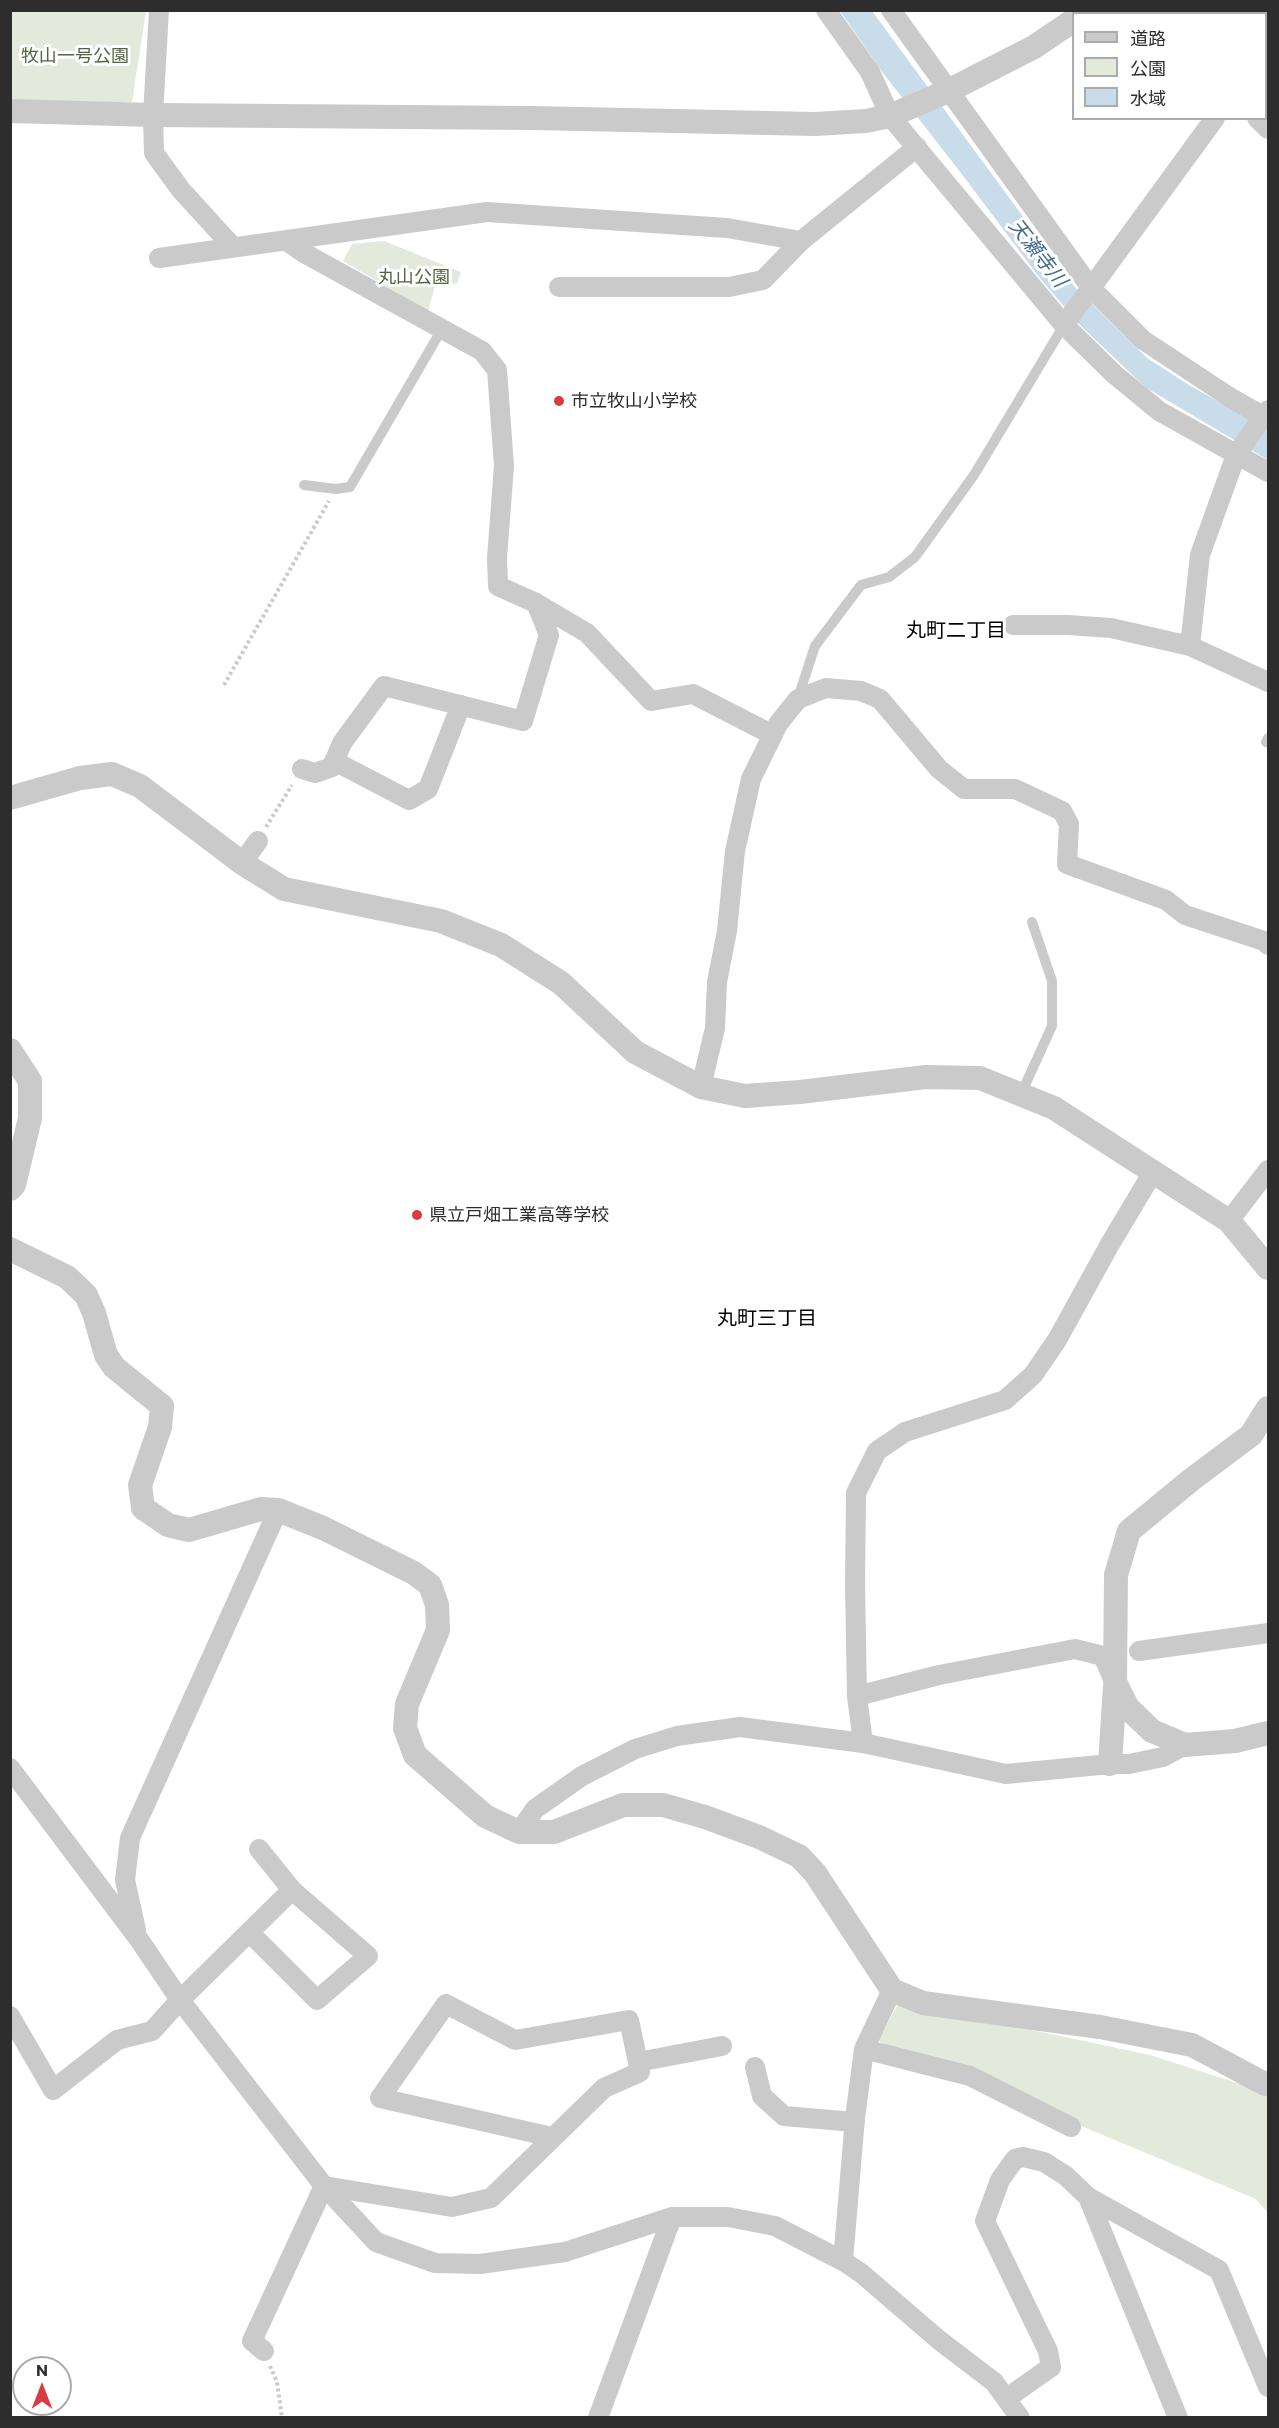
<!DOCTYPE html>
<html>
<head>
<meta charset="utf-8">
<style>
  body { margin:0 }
  #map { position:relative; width:1279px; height:2428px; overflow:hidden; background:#fff; font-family:Commissioner,"Noto Sans JP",sans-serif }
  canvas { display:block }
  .frame { position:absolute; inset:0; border:12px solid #2d2d2d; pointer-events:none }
  .legend { position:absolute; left:1072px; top:12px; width:195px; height:108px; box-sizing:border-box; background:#fff; border:2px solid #ababab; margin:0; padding:8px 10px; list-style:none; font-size:18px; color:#2d2d2d }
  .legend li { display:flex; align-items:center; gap:12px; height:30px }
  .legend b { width:30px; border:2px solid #ababab }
  .north { position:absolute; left:12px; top:2356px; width:60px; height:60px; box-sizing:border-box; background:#fff; border:2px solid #ababab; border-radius:50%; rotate:0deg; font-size:16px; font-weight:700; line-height:24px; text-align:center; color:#2d2d2d }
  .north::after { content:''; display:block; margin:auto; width:21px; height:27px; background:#d93b43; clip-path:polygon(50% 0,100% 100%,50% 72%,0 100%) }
</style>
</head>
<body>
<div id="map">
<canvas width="1279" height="2428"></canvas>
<div class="frame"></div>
<ul class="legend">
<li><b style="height:8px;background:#cacaca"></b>道路</li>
<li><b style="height:16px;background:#e3eadc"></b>公園</li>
<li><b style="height:16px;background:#c9dce9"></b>水域</li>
</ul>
<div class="north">N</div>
</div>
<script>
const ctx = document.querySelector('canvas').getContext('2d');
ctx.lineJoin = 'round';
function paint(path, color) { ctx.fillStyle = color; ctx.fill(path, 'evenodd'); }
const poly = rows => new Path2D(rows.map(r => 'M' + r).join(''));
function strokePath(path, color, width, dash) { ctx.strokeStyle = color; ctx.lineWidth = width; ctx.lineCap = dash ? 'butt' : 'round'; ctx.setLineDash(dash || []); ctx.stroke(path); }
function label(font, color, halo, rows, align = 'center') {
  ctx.font = font + ' Commissioner,"Noto Sans JP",sans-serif'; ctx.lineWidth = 6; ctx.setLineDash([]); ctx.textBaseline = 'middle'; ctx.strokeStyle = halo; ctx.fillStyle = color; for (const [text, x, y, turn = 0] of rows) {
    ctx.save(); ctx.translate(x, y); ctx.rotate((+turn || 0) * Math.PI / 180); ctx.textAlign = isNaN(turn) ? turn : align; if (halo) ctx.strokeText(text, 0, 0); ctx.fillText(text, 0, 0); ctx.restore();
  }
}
paint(poly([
  [10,11,146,11,132,102,11,103],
  [384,241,461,272,457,284,436,282,428,311,343,261,352,244],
  [899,2002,1150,2055,1268,2093,1268,2213,1256,2199,878,2041]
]), '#e3eadc');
paint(poly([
  [840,11,872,11,1074,286,1147,358,1189,385,1268,429,1268,460,1145,387,1079,324,1039,277,961,173,883,73]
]), '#c9dce9');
strokePath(poly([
  [224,685,329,501],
  [266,827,292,785],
  [270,2366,277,2382,282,2418]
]), '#cacaca', 4, [3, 3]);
strokePath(poly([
  [304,485,336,489,350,487,442,329],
  [798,698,815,646,861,585,889,577,915,557,974,475,1064,325],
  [1266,742,1268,738],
  [1021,1094,1052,1026,1052,981,1032,922]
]), '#cacaca', 10);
strokePath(poly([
  [159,10,153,115,154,153,181,190,233,247],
  [826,10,870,72,890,116,1064,325,1114,374,1159,411,1268,472],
  [891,10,1091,288,1143,340,1231,398,1268,419],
  [1129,10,1133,14],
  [1266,51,1268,47],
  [1257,118,1268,129],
  [288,242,304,253,482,351,497,370,504,466,497,558,498,586,536,603,587,633,651,701,693,694,773,735],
  [159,258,487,212,727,228,801,241],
  [559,287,729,287,763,280,801,241,917,147],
  [1064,325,1215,118],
  [1013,625,1068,625,1111,628,1190,646,1268,682],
  [1190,646,1200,555,1236,455,1268,410],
  [334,761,409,800,428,789,461,705],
  [302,769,315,773,332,767,342,743,384,686,523,721,549,635,536,603],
  [242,863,258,841],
  [701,1087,715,1028,717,982,727,931,735,851,751,779,778,724,798,699,826,688,861,691,880,699,939,769,964,789,1015,789,1062,811,1069,824,1067,864,1166,900,1185,915,1264,941,1268,945],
  [1229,1221,1268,1170],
  [1139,1651,1268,1633],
  [857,1696,939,1675,1075,1649,1103,1656,1114,1681],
  [863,1743,857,1696,855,1585,856,1493,877,1451,905,1432,1005,1400,1033,1375,1057,1340,1110,1244,1153,1172],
  [10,1768,138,1938,180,2000,324,2186,376,2242,435,2263,480,2264,565,2252,672,2217,728,2217,775,2226,843,2261,861,2273,939,2340,994,2382,1020,2418],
  [519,1832,535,1809,582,1776,635,1749,677,1736,740,1727,863,1743,1006,1774,1110,1764,1129,1764,1163,1757,1185,1745],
  [136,1930,125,1880,130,1838,278,1510],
  [249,1932,317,2000,368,1956,292,1890],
  [10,2016,53,2090,117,2040,152,2031,180,2000,292,1890,259,1849],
  [864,2049,970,2076,1071,2127],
  [638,2062,722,2046],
  [755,2067,762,2096,784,2116,855,2122],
  [324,2186,452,2207,491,2198,604,2088,640,2072,629,2020,515,2040,446,2004,380,2098,552,2137],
  [1088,2197,1178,2418],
  [843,2261,855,2118,864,2049,892,1990],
  [264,2351,252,2341,324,2186],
  [1007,2398,1051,2367,1048,2351,985,2221,1000,2180,1015,2159,1023,2157,1044,2162,1066,2176,1088,2197,1219,2270,1268,2387],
  [598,2418,672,2217]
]), '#cacaca', 20);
strokePath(poly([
  [10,111,153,115,531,118,815,124,866,121,890,116,948,91,1034,47,1074,20],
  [10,798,80,778,112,774,140,786,242,863,284,889,441,921,501,945,561,983,635,1052,701,1087,745,1096,800,1092,926,1077,980,1078,1054,1108,1229,1221,1268,1268],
  [10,1050,30,1081,30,1118,14,1185,10,1189],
  [10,1249,67,1277,86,1295,94,1313,106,1355,114,1367,162,1406,160,1427,140,1485,143,1508,168,1525,189,1530,261,1509,278,1510,323,1528,414,1573,430,1585,437,1605,438,1630,407,1704,405,1728,415,1755,485,1816,519,1832,554,1832,623,1805,663,1805,705,1817,759,1837,799,1856,815,1873,892,1990,923,2003,1100,2027,1192,2045,1265,2084,1268,2083],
  [1268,1408,1251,1435,1191,1480,1129,1531,1116,1575,1115,1682,1128,1708,1152,1731,1185,1745,1235,1741,1268,1733],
  [1110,1764,1115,1686]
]), '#cacaca', 24);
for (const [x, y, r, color] of [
  [559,401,6,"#d93b43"],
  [417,1215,6,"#d93b43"]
]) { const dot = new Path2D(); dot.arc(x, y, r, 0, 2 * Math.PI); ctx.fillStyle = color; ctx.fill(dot); strokePath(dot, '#fff', 2); }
label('18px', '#50663e', '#fff', [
  ["牧山一号公園",75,56],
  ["丸山公園",414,277]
]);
label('18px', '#2d2d2d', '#fff', [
  ["市立牧山小学校",571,401],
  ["県立戸畑工業高等学校",429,1215]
], 'left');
label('italic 20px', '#416c8a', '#fff', [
  ["天瀬寺川",1038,253,52]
]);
label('20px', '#000', '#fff', [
  ["丸町二丁目",956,630],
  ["丸町三丁目",767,1318]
]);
</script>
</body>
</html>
